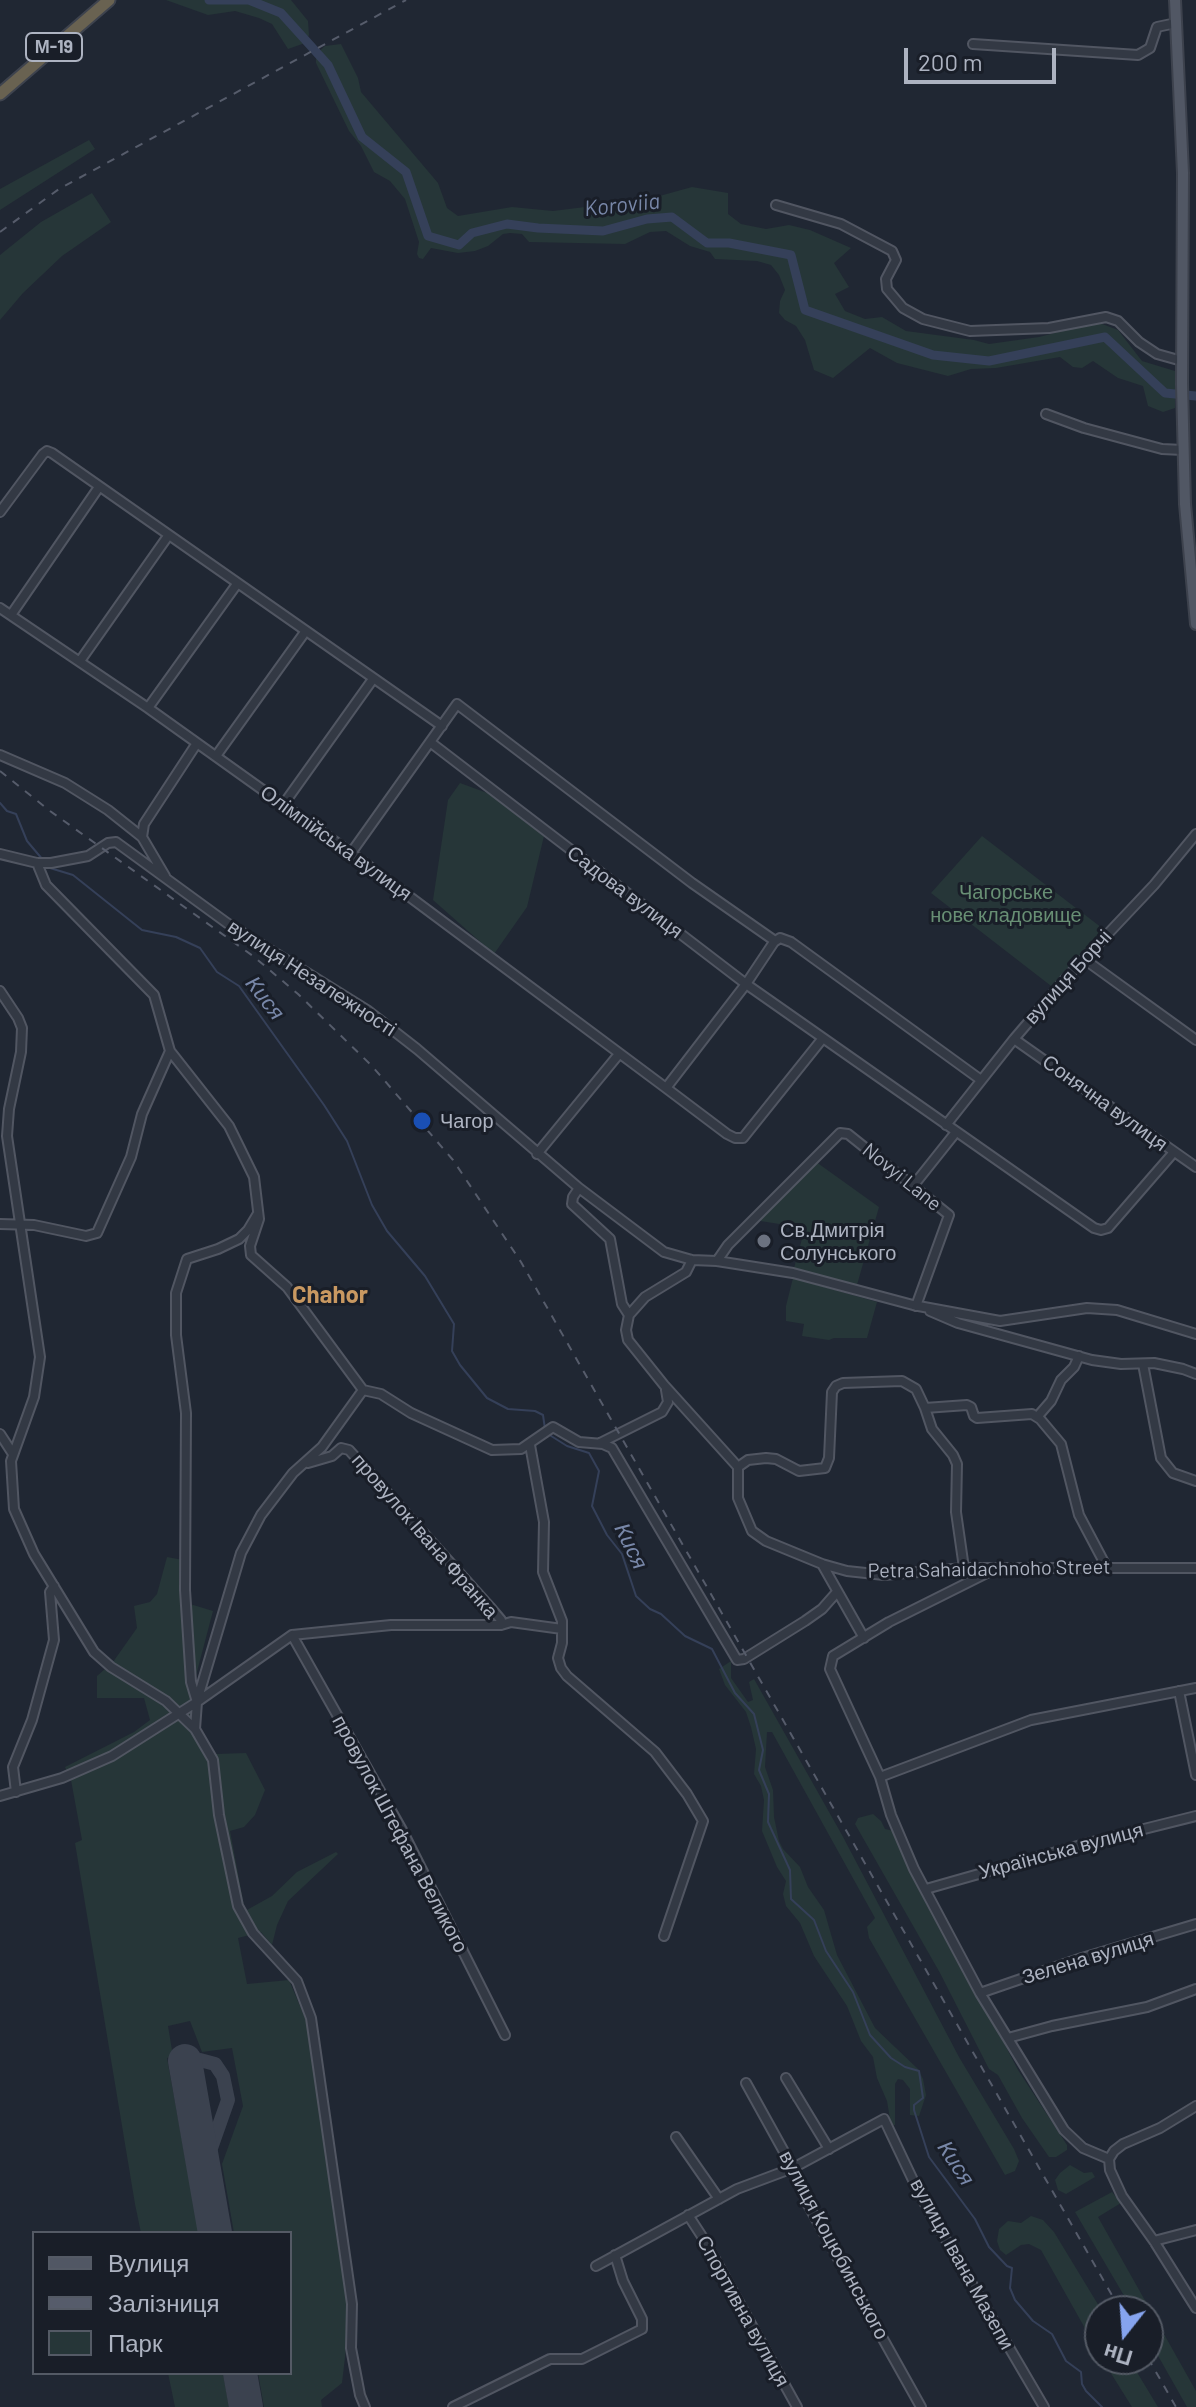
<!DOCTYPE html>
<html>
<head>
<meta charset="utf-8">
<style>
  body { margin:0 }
  #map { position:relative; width:1196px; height:2407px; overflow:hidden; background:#202733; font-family:Barlow,sans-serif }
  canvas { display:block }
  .legend { position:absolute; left:32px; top:2231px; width:260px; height:144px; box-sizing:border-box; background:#191e28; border:2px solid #545a65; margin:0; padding:10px 14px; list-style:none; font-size:24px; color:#adb3c1 }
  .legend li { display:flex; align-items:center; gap:16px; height:40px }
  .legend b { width:40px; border:2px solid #545a65 }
  .north { position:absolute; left:1084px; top:2295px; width:80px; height:80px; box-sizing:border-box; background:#191e28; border:2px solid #545a65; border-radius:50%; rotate:197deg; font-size:22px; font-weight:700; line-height:32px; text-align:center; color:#adb3c1 }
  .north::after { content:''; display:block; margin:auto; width:28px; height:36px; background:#86a4ee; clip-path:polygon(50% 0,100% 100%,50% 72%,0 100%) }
  .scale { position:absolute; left:904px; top:48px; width:152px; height:36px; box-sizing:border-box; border:4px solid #adb3c1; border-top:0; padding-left:10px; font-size:24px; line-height:28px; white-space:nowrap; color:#adb3c1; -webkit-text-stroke:6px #191e28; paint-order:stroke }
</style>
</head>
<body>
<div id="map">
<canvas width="1196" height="2407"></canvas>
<ul class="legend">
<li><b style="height:10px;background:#515764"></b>Вулиця</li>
<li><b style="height:10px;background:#565c6b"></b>Залізниця</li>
<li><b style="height:22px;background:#263638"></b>Парк</li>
</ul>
<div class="north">Пн</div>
<div class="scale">200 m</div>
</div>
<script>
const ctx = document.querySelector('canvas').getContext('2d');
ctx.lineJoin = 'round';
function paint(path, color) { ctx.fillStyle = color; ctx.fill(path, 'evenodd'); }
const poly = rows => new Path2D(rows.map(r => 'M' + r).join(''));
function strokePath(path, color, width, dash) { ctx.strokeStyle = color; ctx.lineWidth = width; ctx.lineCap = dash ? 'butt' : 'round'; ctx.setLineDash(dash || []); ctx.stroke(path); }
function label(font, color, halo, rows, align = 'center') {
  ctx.font = font + ' Barlow,sans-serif'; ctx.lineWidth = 6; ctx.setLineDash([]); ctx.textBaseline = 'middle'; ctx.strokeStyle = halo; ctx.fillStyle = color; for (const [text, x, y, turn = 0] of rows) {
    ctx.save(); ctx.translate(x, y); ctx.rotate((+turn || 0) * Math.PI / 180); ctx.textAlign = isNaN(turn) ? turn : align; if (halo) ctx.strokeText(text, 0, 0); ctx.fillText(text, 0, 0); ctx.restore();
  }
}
paint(poly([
  [166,0,291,0,308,21,309,35,305,43,288,49,272,24,259,18,235,11,208,15],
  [341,44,358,78,361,92,438,183,447,208,458,216,512,207,553,211,601,205,627,205,692,187,728,193,728,214,741,224,766,229,789,225,810,230,851,248,834,263,849,287,835,294,845,311,865,319,882,317,906,331,974,340,989,344,1039,337,1097,322,1118,330,1142,361,1175,371,1175,408,1163,412,1148,406,1143,386,1118,378,1093,361,1082,368,1073,367,1060,357,996,368,971,369,948,376,897,363,870,348,833,378,814,370,805,340,796,326,785,320,779,313,780,301,785,290,779,275,771,265,757,261,715,259,710,252,690,246,666,231,650,232,625,244,529,242,522,234,510,233,503,234,488,246,475,251,458,253,431,248,423,259,419,258,417,254,419,242,405,199,390,181,374,172,361,146,349,131,316,63,316,54,325,46],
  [89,140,95,149,0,210,0,189],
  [92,193,111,222,62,256,23,293,0,320,0,255,41,222],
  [460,783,490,794,544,836,527,907,494,954,433,900,448,800],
  [982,836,1106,931,1055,989,931,893],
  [812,1159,879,1207,857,1285,794,1268,805,1228,754,1220],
  [793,1278,877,1302,867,1338,834,1338,829,1340,802,1336,804,1324,786,1321,786,1306],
  [167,1557,183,1560,183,1598,190,1604,213,1611,194,1683,192,1724,216,1754,246,1753,265,1790,255,1815,244,1827,230,1831,245,1911,272,1896,297,1872,336,1852,338,1854,288,1901,277,1925,272,1945,261,1932,238,1938,247,1984,289,1980,308,2025,312,2043,351,2306,342,2383,321,2400,322,2407,264,2407,258,2373,290,2373,290,2233,234,2233,222,2164,243,2106,232,2048,202,2052,190,2021,168,2026,173,2056,167,2058,199,2233,141,2233,135,2204,75,1843,82,1840,71,1780,65,1767,134,1732,150,1720,144,1698,97,1698,97,1676,113,1662,137,1628,134,1606,150,1602,157,1594],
  [731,1661,731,1678,748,1702,753,1700,749,1682,754,1679,842,1835,959,2057,1014,2149,1019,2161,1015,2171,1005,2175,869,1938,867,1927,875,1918,772,1732,767,1732,765,1767,773,1790,774,1817,779,1841,783,1849,800,1867,808,1887,824,1910,837,1955,875,2028,918,2069,923,2079,926,2095,919,2116,910,2115,910,2089,903,2080,898,2079,895,2084,895,2125,891,2125,887,2101,877,2078,873,2057,861,2041,847,2006,814,1956,800,1923,786,1906,783,1894,786,1881,777,1867,762,1831,764,1800,761,1786,754,1774,756,1749,751,1727,746,1712,725,1685,719,1669],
  [873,1814,881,1821,885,1829,894,1831,928,1908,943,1926,1018,2070,1067,2145,1067,2150,1056,2157,1049,2157,1022,2118,998,2075,989,2069,940,1973,855,1824,858,1818],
  [1070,2165,1084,2173,1092,2172,1095,2177,1066,2194,1058,2190,1055,2180,1060,2173],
  [1112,2192,1121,2203,1098,2217,1196,2391,1196,2407,1187,2407,1148,2338,1148,2311,1133,2311,1075,2212],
  [1031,2216,1043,2220,1054,2232,1102,2311,1100,2355,1041,2250,1029,2244,1021,2245,1006,2255,1000,2250,997,2241,999,2229,1008,2221,1021,2223],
  [1102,2359,1129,2359,1158,2407,1132,2407],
  [168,2373,223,2373,229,2407,175,2407]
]), '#263638');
strokePath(poly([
  [0,803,7,811,16,814,27,841,43,860],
  [50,868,73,875,142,930,176,937,200,948,217,972,239,986,324,1105,347,1141,372,1205,387,1231,425,1276,454,1324,452,1351,460,1365,487,1398,508,1409,535,1411,543,1415,545,1429],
  [548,1434,567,1446,589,1453,599,1471,592,1506,607,1535,622,1554,636,1596,650,1609,661,1614,685,1636,712,1649,735,1693,754,1714,763,1750,759,1770,769,1794,768,1822,790,1870,791,1899,814,1920,826,1951,853,1992,870,2035,891,2058,905,2067,919,2071,923,2098,914,2105,914,2110,929,2157,975,2219,989,2247,1007,2266,1012,2268,1010,2288,1015,2300,1033,2321,1052,2334,1066,2361,1081,2372,1082,2384,1086,2391,1102,2407]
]), '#354059', 2);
strokePath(poly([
  [209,0,246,0],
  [249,0,281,13,328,65,362,137,406,172,428,236,459,245,472,233,507,224,538,228,603,231,647,219,672,217,707,243,729,243,791,255,805,310,933,355,989,361,1105,337,1165,393,1196,396]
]), '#354059', 9);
strokePath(poly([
  [185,2064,200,2060,215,2064,223,2076,228,2100,204,2168]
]), '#3b424f', 14);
strokePath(poly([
  [185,2061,215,2233],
  [240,2373,246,2407]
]), '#3b424f', 34);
const minor = poly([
  [973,44,1138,55,1150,48,1157,27,1176,23],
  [776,205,841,224,892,251,896,260,886,279,887,289,903,308,923,319,970,331,1049,328,1106,317,1118,321,1139,342,1157,354,1182,361],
  [1046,414,1084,428,1162,449,1183,450],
  [0,512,43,454,47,451,52,453,442,726],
  [0,608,148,708,351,853,666,1088],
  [11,615,99,487],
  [80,661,168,536],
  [148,708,237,584],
  [430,742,746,984,1094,1228,1101,1230,1108,1228,1174,1152],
  [0,755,65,783,108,810,142,837,165,876],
  [216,756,305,632],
  [283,805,373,679],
  [142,837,144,824,197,743],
  [351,853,457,704,692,883,775,941],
  [0,854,37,863,51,863,88,856,108,843,116,842,227,923,367,1010,417,1049,579,1188,664,1252,692,1260,717,1261,793,1273,913,1305,1000,1321,1087,1308,1117,1310,1196,1334],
  [37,863,46,885,154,995,170,1051,229,1126,254,1177,259,1219,250,1246,251,1255,287,1287,363,1390,381,1394,411,1413,492,1450,521,1449,553,1427,579,1442,603,1444,612,1448,737,1660,744,1659,805,1621,822,1609,837,1592],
  [1084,959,1196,1040],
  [0,991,18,1018,22,1028,21,1052,9,1109,7,1136,40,1357,34,1397,11,1461,14,1509,34,1554,94,1652,111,1667,166,1701,195,1729,213,1760,219,1815,238,1906,253,1933,297,1981,311,2018,352,2304,351,2348,360,2395,365,2407],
  [823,1038,743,1138,735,1138,727,1134,666,1088,746,984,774,942,780,938,791,942,981,1080],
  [1014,1039,1196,1167],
  [946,1125,1014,1039,1068,976,1154,885,1196,834],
  [537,1154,619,1054],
  [913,1186,956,1132],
  [579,1188,573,1197,572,1204,610,1239,622,1304,629,1315],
  [0,1224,34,1225,86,1236,97,1233,131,1157,142,1114,170,1051],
  [692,1260,686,1272,645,1297,629,1315,626,1330,628,1340,664,1385,738,1467,738,1498,752,1531,766,1541,822,1564,847,1571,884,1575,964,1568,1196,1568],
  [717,1261,728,1245,840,1133,848,1134,949,1215,916,1306],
  [930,1311,958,1323,1092,1360,1121,1364,1154,1363,1183,1369,1196,1374],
  [1143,1364,1161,1458,1173,1473,1196,1481],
  [925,1408,932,1429,953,1455,957,1464,956,1512,964,1568],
  [1038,1416,1051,1401,1061,1380,1074,1367,1079,1356],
  [0,1434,13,1454],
  [600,1443,662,1412,668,1402,666,1390],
  [530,1445,544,1522,543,1572,562,1621,562,1643,558,1658,561,1668,567,1676,655,1752,687,1794,703,1821,664,1936],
  [308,1463,332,1456,341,1448,349,1450,490,1607,501,1620,501,1625],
  [738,1467,748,1460,766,1458,776,1459,799,1471,825,1468,829,1458,832,1392,836,1386,843,1383,902,1381,916,1389,925,1408,967,1405,971,1407,974,1416,977,1418,1032,1414,1040,1419,1061,1444,1079,1515,1106,1566],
  [822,1564,864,1638],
  [991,1571,889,1622,833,1656,830,1669,880,1777,891,1815,914,1869,980,1993,1064,2130,1083,2148,1109,2159],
  [292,1635,402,1830,505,2035],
  [1179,1691,1196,1775],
  [197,1701,241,1553,261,1515,293,1473,322,1447,363,1390],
  [195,1729,197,1702,191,1682,185,1590,186,1413,176,1335,176,1293,187,1259,218,1249,239,1239,248,1230,257,1215],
  [880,1777,1031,1720,1196,1688],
  [16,1792,13,1767,32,1720,54,1640,50,1592,54,1586],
  [0,1796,62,1778,112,1756,197,1702,292,1635,391,1625,501,1625,511,1622,562,1629],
  [926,1889,1088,1843,1196,1816],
  [980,1993,1082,1958,1196,1924],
  [1008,2038,1052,2026,1147,2007,1196,1989],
  [786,2078,829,2149],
  [746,2083,793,2168,806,2201,921,2407],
  [676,2137,719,2199],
  [1109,2159,1110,2170,1122,2196,1154,2241,1196,2308],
  [1109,2159,1114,2151,1123,2144,1160,2128,1196,2106],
  [688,2215,705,2241,797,2407],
  [1154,2241,1196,2230],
  [596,2266,737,2189,793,2168,884,2119,921,2197,1044,2407],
  [453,2407,550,2359,582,2359,642,2329,642,2319,623,2281,615,2255]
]);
const major = poly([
  [1175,0,1183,173,1182,384,1185,504,1196,624]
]);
const highway = poly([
  [0,94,109,0]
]);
strokePath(minor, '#515662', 12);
strokePath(major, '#3d424d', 14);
strokePath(highway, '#3e434e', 15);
strokePath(minor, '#333944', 8);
strokePath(major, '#515764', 10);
strokePath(highway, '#696251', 11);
strokePath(poly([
  [0,232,59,189,406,0],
  [0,771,50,811,253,956,298,994,372,1066,453,1160,521,1262,1121,2311],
  [1148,2358,1176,2407]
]), '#565c6b', 2, [8, 8]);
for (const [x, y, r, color] of [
  [422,1121,10,"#1a4fb4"],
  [764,1241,8,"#6b7280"]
]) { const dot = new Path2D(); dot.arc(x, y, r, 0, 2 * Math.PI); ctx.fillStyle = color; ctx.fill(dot); strokePath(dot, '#191e28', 3); }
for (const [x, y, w] of [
  [54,47,56]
]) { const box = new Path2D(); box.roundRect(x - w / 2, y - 14, w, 28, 6); ctx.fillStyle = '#191e28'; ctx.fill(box); strokePath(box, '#adb3c1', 2); }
label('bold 18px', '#adb3c1', null, [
  ["М-19",54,47]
]);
label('20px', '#adb3c1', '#191e28', [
  ["Олімпійська вулиця",336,843,36],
  ["Садова вулиця",625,892,37],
  ["вулиця Борчі",1068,977,-48],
  ["вулиця Незалежності",312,978,33],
  ["Сонячна вулиця",1105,1103,36],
  ["Novyi Lane",902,1177,39],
  ["провулок Івана Франка",425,1536,49],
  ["Petra Sahaidachnoho Street",989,1569,-1],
  ["провулок Штефана Великого",400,1834,62],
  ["Українська вулиця",1061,1851,-15],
  ["Зелена вулиця",1088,1958,-17],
  ["вулиця Коцюбинського",834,2245,62],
  ["вулиця Івана Мазепи",962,2264,61],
  ["Спортивна вулиця",743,2311,61]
]);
label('20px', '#688f74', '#191e28', [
  ["Чагорське",1006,892],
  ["нове кладовище",1006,915]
]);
label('20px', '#adb3c1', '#191e28', [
  ["Чагор",440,1121],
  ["Св.Дмитрія",780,1230],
  ["Солунського",780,1253]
], 'left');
label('italic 22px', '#7887a8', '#191e28', [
  ["Koroviia",622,205,-6],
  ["Кися",265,998,52],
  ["Кися",631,1546,64],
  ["Кися",956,2163,57]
]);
label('bold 24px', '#c89861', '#191e28', [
  ["Chahor",330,1295]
]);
</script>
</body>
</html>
